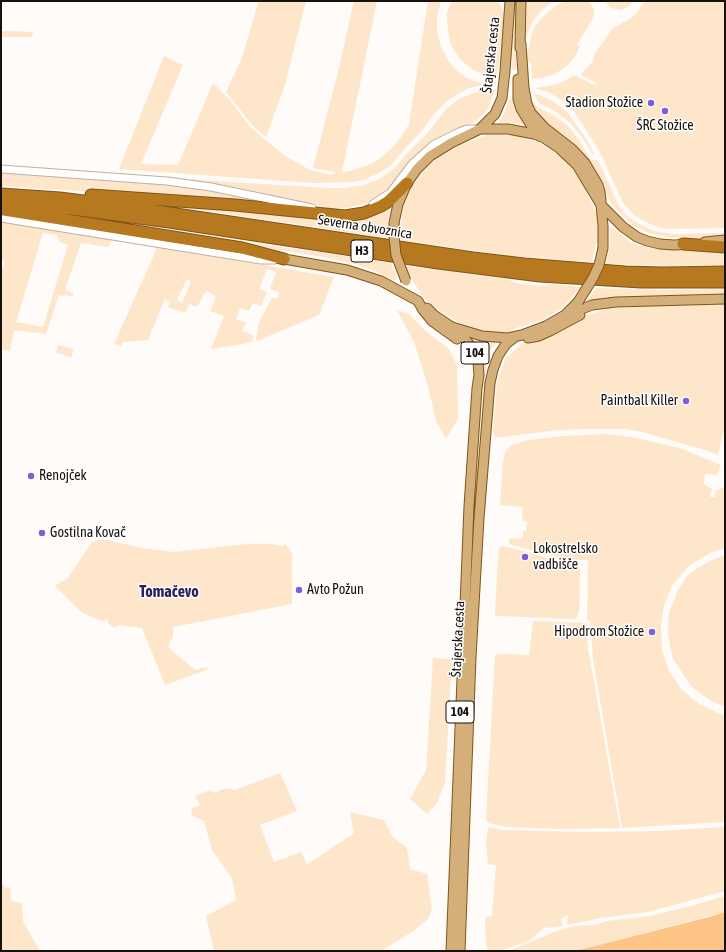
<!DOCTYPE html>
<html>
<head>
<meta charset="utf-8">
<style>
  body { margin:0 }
  #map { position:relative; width:726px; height:952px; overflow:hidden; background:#fefbf8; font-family:"Asap Condensed",sans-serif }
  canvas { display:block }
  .frame { position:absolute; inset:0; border:2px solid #16110c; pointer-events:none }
</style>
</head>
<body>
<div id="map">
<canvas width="726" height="952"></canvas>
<div class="frame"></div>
</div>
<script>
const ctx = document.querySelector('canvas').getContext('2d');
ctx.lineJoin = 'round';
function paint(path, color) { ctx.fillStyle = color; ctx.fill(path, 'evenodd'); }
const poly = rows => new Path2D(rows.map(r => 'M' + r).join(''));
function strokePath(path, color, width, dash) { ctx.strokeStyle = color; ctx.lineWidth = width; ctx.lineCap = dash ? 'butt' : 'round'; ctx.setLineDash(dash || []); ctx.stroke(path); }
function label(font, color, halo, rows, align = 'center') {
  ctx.font = font + ' "Asap Condensed",sans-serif'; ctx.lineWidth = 3; ctx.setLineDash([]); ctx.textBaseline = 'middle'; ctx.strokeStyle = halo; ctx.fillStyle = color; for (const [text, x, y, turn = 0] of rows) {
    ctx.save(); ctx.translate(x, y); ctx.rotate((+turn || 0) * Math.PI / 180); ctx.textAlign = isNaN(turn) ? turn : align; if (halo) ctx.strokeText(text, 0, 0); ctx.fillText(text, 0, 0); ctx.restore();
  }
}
paint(poly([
  [259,1,306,1,285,85,266,137,253,126,226,92,241,60],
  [354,1,377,1,342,172,349,171,363,167,375,162,391,149,402,136,409,124,428,1,441,1,437,17,437,32,441,47,449,62,457,71,465,77,474,81,488,84,468,88,448,100,433,115,422,131,408,145,391,165,379,173,364,180,353,182,313,183,119,169,164,56,183,65,141,164,178,165,213,83,229,99,251,128,285,156,310,170,331,175,336,172,313,168,339,68],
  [452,1,498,1,499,3,503,12,503,29,497,77,484,75,473,70,461,60,453,49,449,38,447,20,447,12],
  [513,1,517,1,516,70,512,70],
  [525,1,553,1,540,12,533,21,525,39],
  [565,1,589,1,594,9,594,15,592,20,577,45,580,46,576,55,569,64,555,74,542,78,532,79,531,62,528,62,528,71,526,71,527,55,532,32,536,25,544,16,554,7],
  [605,1,633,1,630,6,621,10,611,8],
  [645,1,725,1,725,228,666,229,652,225,635,216,623,203,599,150,573,110,560,99,548,92,535,88,554,85,563,82,574,75,596,86,595,82,581,75,582,73,593,61,595,53,612,29,634,16],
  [6,31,33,32,32,37,1,37,1,32],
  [495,90,487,111,473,123,445,135,382,196,368,203,351,207,333,209,232,187,167,178,328,188,345,188,364,185,381,178,395,168,411,149,427,134,446,109,459,99,476,92],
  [534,93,553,101,567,112,585,137,595,155,593,155,582,137,568,121,553,110,539,103,537,100],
  [509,99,515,99,528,126,514,123,498,122,504,115],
  [530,99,531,99,536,106,555,116,568,126,580,141,589,158,592,160,596,160,599,162,618,204,624,213,631,219,649,229,658,232,675,234,725,233,725,237,703,239,671,238,648,233,632,225,612,205,605,194,600,184,534,110],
  [490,134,520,136,538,142,559,155,573,169,583,185,596,212,598,227,598,243,596,243,592,262,510,256,401,240,402,213,404,203,413,185,425,169,437,158,449,151,462,144],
  [1,173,166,184,205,189,275,204,1,186],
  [162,204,333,218,392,204,388,220,387,238],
  [97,220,391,263,397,278,394,281,373,270,355,264,329,258],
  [1,221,111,239,109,247,81,243,65,290,73,293,73,297,66,295,64,296,59,295,46,334,14,330,10,351,1,349,1,272,5,262,1,259],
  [43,233,57,235,58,241,68,245,43,327,16,322],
  [611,227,630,242,648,248,725,251,725,265,670,266,606,264,610,244,609,229],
  [156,247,223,258,334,277,319,315,257,341,256,339,258,327,260,320,272,298,277,298,279,292,270,289,276,272,267,269,259,289,267,292,261,306,253,303,249,311,240,308,236,319,246,323,242,331,253,335,253,341,251,342,243,344,211,349,224,316,210,311,216,296,206,291,197,307,190,304,185,313,168,307,170,302,165,299,148,340,123,342,121,346,114,344,153,257],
  [187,279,191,281,182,303,177,300],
  [406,266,508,279,515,283,545,286,553,284,581,287,562,308,543,320,516,328,509,332,487,332,472,328,459,323,443,313,423,297,412,279],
  [596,288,659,290,725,289,725,296,585,303],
  [725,304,725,432,723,433,718,455,705,450,642,432,625,429,588,429,558,430,495,438,493,430,497,383,499,375,506,358,523,343,537,339,578,318,607,309,643,306],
  [397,310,409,314,428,333,449,349,457,366,458,419,446,439,436,421,428,386,414,342],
  [471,339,496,343,491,349,487,358,479,429,478,429,477,349],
  [58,345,74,349,71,358,56,352],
  [606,434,631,437,680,448,721,465,717,475,705,474,704,484,712,489,710,497,715,497,715,491,725,487,725,548,710,553,690,565,673,584,664,605,661,625,662,650,669,671,682,690,699,704,718,713,725,715,725,822,622,828,593,659,590,621,587,620,588,560,568,560,509,544,509,539,523,538,523,531,526,531,527,522,522,520,523,507,500,505,503,463,505,452,508,448,512,445,528,440,562,436],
  [98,540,107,540,142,548,174,552,247,544,271,544,282,546,286,544,292,554,292,604,173,627,173,637,168,646,171,650,194,669,198,670,202,667,205,669,208,667,209,669,165,685,142,628,119,625,114,628,108,623,108,620,106,619,104,622,87,615,80,611,57,588,56,586,57,584,67,579,92,542],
  [501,546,516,549,558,561,575,563,579,566,580,571,579,610,577,617,575,619,499,616,495,615,497,574,499,548],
  [725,555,725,707,711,701,692,687,679,668,673,659,670,646,668,632,669,613,677,592,687,576,696,569,710,561],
  [533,621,586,623,588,648,620,828,560,829,508,827,492,824,489,823,486,820,495,655,505,654,529,655],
  [433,658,452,659,445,783,437,803,427,814,410,799,426,770],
  [280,773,297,811,260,825,274,862,301,852,306,862,306,865,354,833,350,812,384,820,392,836,407,848,410,869,427,874,432,910,428,919,415,930,381,951,214,951,206,916,236,900,232,878,212,850,204,821,191,815,192,809,200,805,195,796,210,790,214,793,226,788,235,790],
  [488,827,502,830,583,832,657,831,725,827,725,891,648,912,600,918,567,925,568,915,563,917,561,920,563,926,546,928,547,925,530,940,524,943,516,945,499,951,487,951,485,924,486,917,492,916,496,865,488,864,486,843],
  [1,880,4,887,10,888,11,901,22,903,23,921,40,951,1,951],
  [725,896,725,912,579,950,508,951,557,931,574,926,595,925,607,921,650,916,698,904]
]), '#fee6cb');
paint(poly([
  [725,912,725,951,575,951,709,917]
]), '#fdc585');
const minor = poly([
  [1,169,167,181,211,187,312,208],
  [373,204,390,193,412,164,433,145,459,132,467,129,480,129],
  [1,218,261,260,275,260]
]);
const major = poly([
  [521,44,524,88,527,104,531,113,545,128,572,149,585,163,598,185,600,192,601,201],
  [520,48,521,1],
  [518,79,518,99,521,109,532,127,540,135],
  [480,129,495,114,502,98,505,71,510,1],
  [601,205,623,227,637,237,647,241,660,244,674,245,690,244],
  [394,223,398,204,407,183,417,169,430,156,451,143,480,129,508,129,534,134,544,138,559,148,577,165,601,205,603,226,603,248],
  [705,242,725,240],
  [284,259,347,270,381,281,418,301,423,310,432,321,457,339],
  [427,308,434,315,452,327,482,336,508,338,522,335,546,326,565,315,578,302],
  [569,314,592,305,616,302,725,299],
  [528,338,539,336,550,331,580,315],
  [451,951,469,506,477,388,479,375,478,362,474,350,465,339,452,327],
  [460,951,471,657,479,518,490,383,493,370,498,356,506,344,515,337]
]);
const highway = poly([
  [1,194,60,198,122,206,473,258,524,264,625,272,663,273,725,272],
  [91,195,235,205,345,216,364,213,381,206,389,201,407,183],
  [1,203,72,209,169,222,438,263,540,276,641,282,725,282],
  [4,210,242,248,284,259],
  [683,244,725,247]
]);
strokePath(minor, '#bdb0a2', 9);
strokePath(major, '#7f5518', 11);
strokePath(highway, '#7f5518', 13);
strokePath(minor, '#fff', 7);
strokePath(major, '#d4af79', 9);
strokePath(highway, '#b7791f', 11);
const majorBridge = poly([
  [394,223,394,236,396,255,406,281],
  [578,302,593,278,599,265,603,248]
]);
strokePath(majorBridge, '#7f5518', 11, []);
strokePath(majorBridge, '#d4af79', 9);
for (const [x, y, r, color] of [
  [651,103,4,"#7f5ed8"],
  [665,111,4,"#7f5ed8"],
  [686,401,4,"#7f5ed8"],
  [31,476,4,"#7f5ed8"],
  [42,533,4,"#7f5ed8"],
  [525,557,4,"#7f5ed8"],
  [299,590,4,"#7f5ed8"],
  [652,632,4,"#7f5ed8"]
]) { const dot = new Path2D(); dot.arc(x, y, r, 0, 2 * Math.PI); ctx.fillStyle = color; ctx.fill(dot); strokePath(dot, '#fff', 1.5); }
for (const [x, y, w] of [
  [362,251,22],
  [475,353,28],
  [460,712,28]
]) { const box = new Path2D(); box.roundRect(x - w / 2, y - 11, w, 22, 3); ctx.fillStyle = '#fff'; ctx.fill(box); strokePath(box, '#16110c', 1); }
label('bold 13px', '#16110c', null, [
  ["H3",362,251],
  ["104",475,353],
  ["104",460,712]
]);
label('14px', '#16110c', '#fff', [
  ["Štajerska cesta",491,55,-84],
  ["Severna obvoznica",365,227,9],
  ["Štajerska cesta",458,639,-87]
]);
label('14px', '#16110c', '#fff', [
  ["Stadion Stožice",643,103,"right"],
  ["ŠRC Stožice",665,126,"center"],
  ["Paintball Killer",678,401,"right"],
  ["Renojček",39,476],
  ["Gostilna Kovač",50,533],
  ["Lokostrelsko",533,549],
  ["vadbišče",533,565],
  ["Avto Požun",307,590],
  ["Hipodrom Stožice",644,632,"right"]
], 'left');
label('bold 16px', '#30205a', '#fff', [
  ["Tomačevo",169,592]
]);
</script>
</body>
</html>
